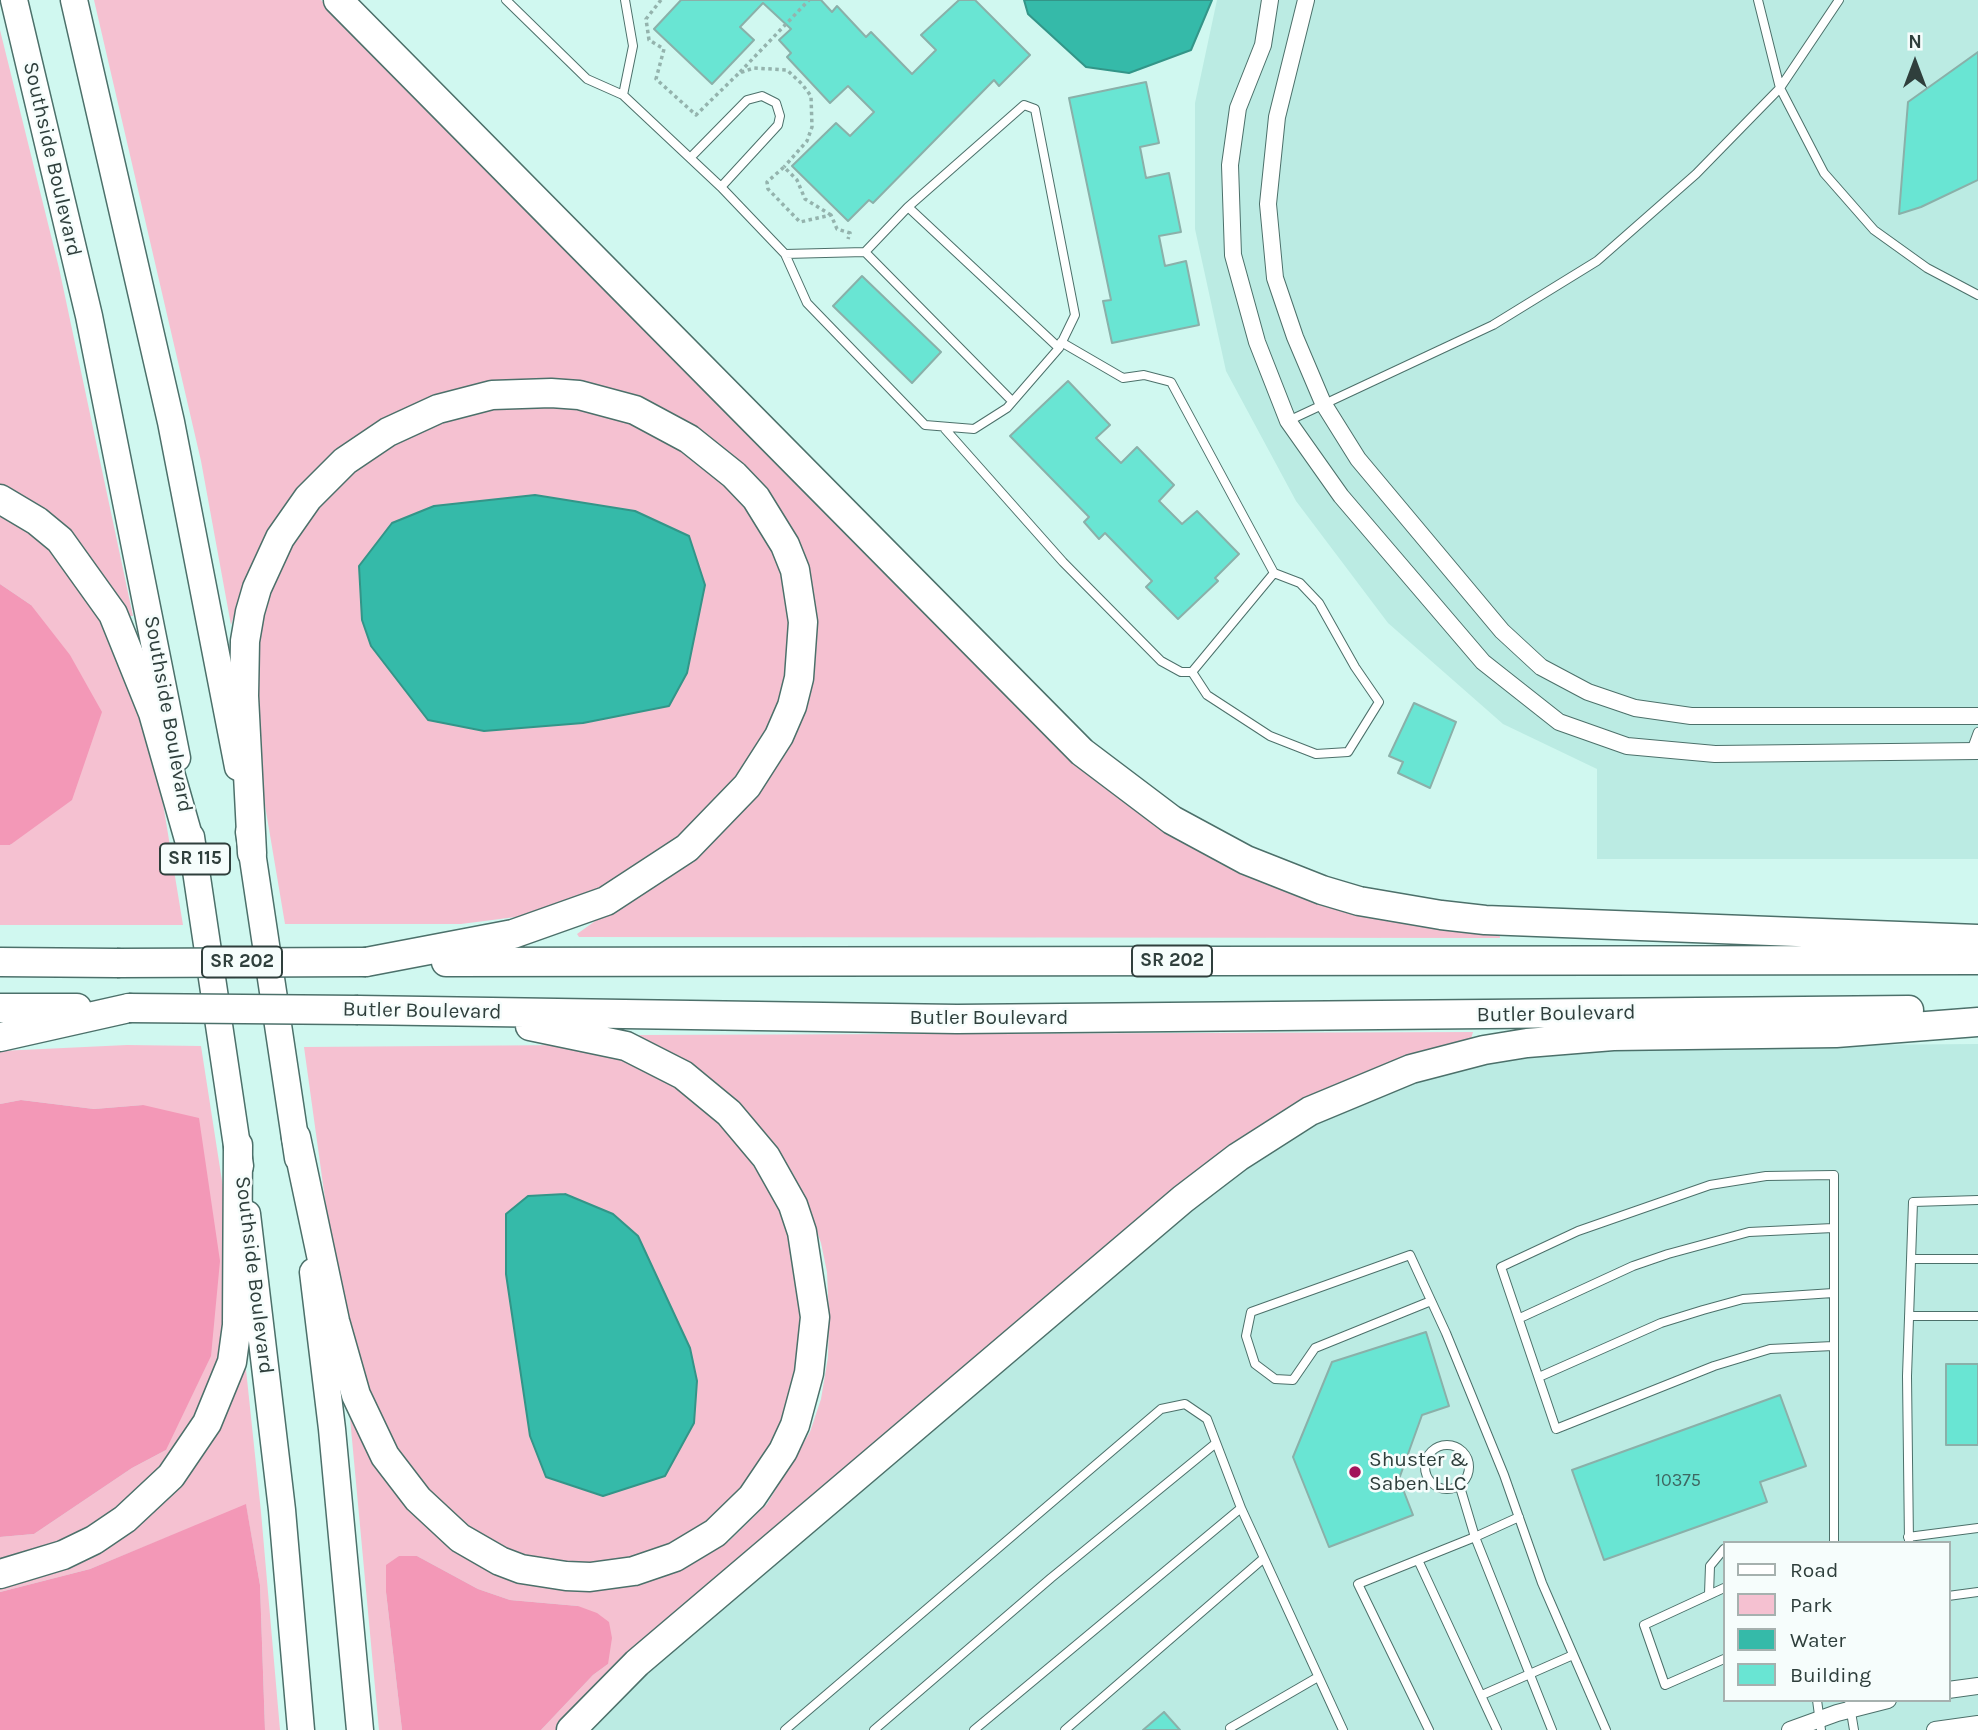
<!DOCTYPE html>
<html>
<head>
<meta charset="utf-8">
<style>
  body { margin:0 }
  #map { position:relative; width:1978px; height:1730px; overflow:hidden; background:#d0f8f0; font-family:Karla,sans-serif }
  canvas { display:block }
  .legend { position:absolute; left:1723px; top:1541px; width:228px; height:161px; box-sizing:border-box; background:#f6fdfc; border:2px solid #a6b1af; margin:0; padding:9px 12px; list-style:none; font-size:21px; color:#2f3f3c }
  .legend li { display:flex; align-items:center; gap:14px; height:35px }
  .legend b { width:35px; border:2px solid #a6b1af }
  .north { position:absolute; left:1880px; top:28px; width:70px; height:70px; -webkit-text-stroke:5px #f6fdfc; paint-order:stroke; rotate:0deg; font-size:19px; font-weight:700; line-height:28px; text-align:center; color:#2f3f3c }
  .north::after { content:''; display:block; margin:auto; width:24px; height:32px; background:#2f3f3c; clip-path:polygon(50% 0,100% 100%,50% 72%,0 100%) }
</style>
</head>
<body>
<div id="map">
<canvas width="1978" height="1730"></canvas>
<ul class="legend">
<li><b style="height:9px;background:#fff"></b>Road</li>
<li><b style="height:19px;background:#f5c1d1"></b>Park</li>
<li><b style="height:19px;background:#35baa9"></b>Water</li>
<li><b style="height:19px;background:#69e5d3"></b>Building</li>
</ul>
<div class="north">N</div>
</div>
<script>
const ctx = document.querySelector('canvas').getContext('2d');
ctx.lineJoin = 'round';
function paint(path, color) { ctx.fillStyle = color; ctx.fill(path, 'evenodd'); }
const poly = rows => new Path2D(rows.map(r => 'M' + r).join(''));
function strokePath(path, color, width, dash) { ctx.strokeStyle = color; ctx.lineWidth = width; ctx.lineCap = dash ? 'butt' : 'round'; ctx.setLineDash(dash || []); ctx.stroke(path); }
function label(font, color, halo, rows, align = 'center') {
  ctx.font = font + ' Karla,sans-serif'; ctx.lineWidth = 5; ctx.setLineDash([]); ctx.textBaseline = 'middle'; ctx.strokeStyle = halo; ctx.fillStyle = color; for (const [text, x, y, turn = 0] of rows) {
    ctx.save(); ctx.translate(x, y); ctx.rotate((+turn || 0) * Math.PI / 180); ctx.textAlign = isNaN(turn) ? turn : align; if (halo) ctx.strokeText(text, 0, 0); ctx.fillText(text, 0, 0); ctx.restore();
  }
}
paint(poly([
  [1217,0,1978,0,1978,859,1597,859,1597,769,1503,724,1388,623,1296,501,1226,371,1195,229,1195,103],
  [1978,1044,1978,1730,583,1730,673,1644,1206,1192,1296,1128,1456,1063,1570,1047],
  [1724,1543,1948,1543,1948,1700,1724,1700]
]), '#bbebe3');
paint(poly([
  [94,0,321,0,596,275,1173,830,1499,931,1500,938,579,937,577,934,672,866,798,701,779,521,621,399,398,415,244,583,231,625,201,461],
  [0,30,59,268,133,616,128,616,93,560,66,533,0,490],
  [537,402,603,412,658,432,745,500,777,557,791,602,786,685,764,737,728,789,674,845,612,884,539,914,461,924,285,924,255,746,258,619,297,525,345,471,451,412],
  [635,511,689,536,705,584,669,706,583,723,484,731,428,720,371,646,362,620,359,567],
  [0,510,41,539,102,612,156,761,183,925,0,925,0,845,11,845,31,605,0,584],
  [1473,1032,1471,1039,1418,1052,1335,1088,560,1730,541,1730,593,1675,608,1664,578,1606,510,1600,478,1589,417,1556,399,1556,386,1592,402,1730,379,1730,350,1418,376,1463,527,1578,724,1539,728,1542,767,1504,810,1432,821,1399,828,1357,829,1317,827,1272,821,1243,808,1206,792,1172,770,1138,739,1105,699,1071,637,1035],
  [127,1045,201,1046,229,1226,228,1319,211,1392,170,1463,94,1534,0,1564,0,1537,34,1534,132,1468,166,1450,143,1105,94,1109,21,1100,0,1104,0,1051],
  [568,1045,601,1049,674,1083,713,1115,740,1145,779,1206,791,1232,801,1287,801,1349,784,1416,772,1446,729,1506,694,1535,659,1553,591,1568,521,1556,482,1542,405,1468,368,1400,338,1293,304,1047],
  [565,1194,613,1214,667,1299,690,1348,530,1436,506,1274,506,1214],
  [245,1360,261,1512,280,1730,265,1730,260,1585,246,1505,90,1569,0,1592,0,1582,108,1545]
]), '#f5c1d1');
paint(poly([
  [0,584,31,605,70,655,102,712,72,800,10,845,0,845],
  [21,1100,94,1109,143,1105,199,1118,220,1261,211,1356,166,1450,132,1468,34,1534,0,1537,0,1104],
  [246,1504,260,1585,265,1730,0,1730,0,1592,90,1569],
  [399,1556,417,1556,478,1589,510,1600,578,1606,597,1613,609,1622,612,1638,608,1664,593,1675,541,1730,402,1730,386,1592,386,1565]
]), '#f398b7');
const water = poly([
  [1024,0,1212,0,1191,50,1129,73,1086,67,1028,14,1024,0],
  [535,495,635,511,689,536,705,585,687,673,669,706,583,723,484,731,428,720,371,646,362,620,359,566,392,523,434,506,535,495],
  [565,1194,613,1214,638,1236,690,1348,697,1381,694,1423,665,1476,603,1496,546,1477,530,1436,506,1274,506,1214,528,1196,565,1194]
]);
paint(water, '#35baa9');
strokePath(water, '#339588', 2);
const building = poly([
  [681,0,821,0,832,12,837,6,866,37,871,32,912,74,936,50,921,35,959,0,975,0,1030,55,999,86,994,80,873,203,869,200,848,221,792,166,836,123,850,136,874,112,848,86,830,103,787,57,791,53,779,40,791,29,763,3,740,27,754,40,712,84,654,29,681,0],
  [1978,52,1978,180,1921,207,1899,214,1908,102,1978,52],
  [1146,82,1159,143,1140,147,1146,178,1169,173,1181,232,1159,236,1165,266,1186,261,1199,325,1112,343,1103,301,1111,300,1069,98,1146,82],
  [862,276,941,352,912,383,833,306,862,276],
  [1068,381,1110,425,1096,438,1121,463,1137,447,1174,485,1159,501,1182,524,1197,511,1239,554,1215,578,1218,581,1178,619,1146,587,1152,581,1105,533,1099,539,1084,522,1089,517,1010,436,1068,381],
  [1414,703,1456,722,1430,788,1398,773,1403,762,1389,756,1414,703],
  [1426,1332,1449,1406,1422,1415,1399,1479,1413,1515,1329,1547,1293,1457,1332,1362,1426,1332],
  [1946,1364,1978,1364,1978,1445,1946,1445,1946,1364],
  [1780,1395,1806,1466,1760,1482,1767,1502,1604,1560,1572,1470,1780,1395],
  [1164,1712,1180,1730,1143,1730,1164,1712]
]);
paint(building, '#69e5d3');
strokePath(building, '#8ab0a9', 2);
const service = poly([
  [506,0,587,79,623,95,721,187,785,254,807,303,925,425,974,429,1007,408,1059,348,1075,315,1035,109,1024,105,908,207,865,252,785,254],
  [1758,0,1780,88,1824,173,1874,230,1927,268,1978,295],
  [623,95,633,46,625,0],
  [691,157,747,100,762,96,776,103,780,116,778,125,721,187],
  [908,207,1059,348],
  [865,252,1012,401],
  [1288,421,1493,325,1597,261,1696,174,1780,88,1839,0],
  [945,429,1063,562,1161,661,1181,672,1192,672,1274,573,1171,382,1144,375,1123,378,1061,342],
  [1192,672,1207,695,1270,736,1316,754,1348,752,1379,702,1355,667,1319,603,1300,583,1274,573],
  [1971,751,1978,732],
  [1911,1259,1978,1259],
  [1431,1301,1315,1348,1293,1380,1275,1379,1255,1364,1246,1336,1251,1312,1410,1255,1446,1333,1504,1475,1542,1583,1606,1730],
  [1909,1316,1978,1316],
  [1520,1318,1633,1266,1668,1254,1749,1232,1833,1228],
  [1833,1346,1770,1349,1714,1366,1556,1429,1501,1267,1578,1231,1710,1185,1766,1176,1834,1175,1834,1543],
  [1539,1377,1661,1323,1703,1310,1743,1299,1833,1293],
  '1425 1467a22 22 0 1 1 44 0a22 22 0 1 1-44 0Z',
  [1460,1487,1475,1537,1519,1517],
  [1908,1537,1978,1528],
  [1909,1543,1907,1376,1913,1202,1978,1200],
  [1418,1560,1497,1730],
  [1724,1588,1644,1625,1665,1685,1724,1659],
  [1709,1594,1710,1566,1724,1549],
  [1948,1596,1978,1592],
  [1482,1695,1573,1655],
  [1817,1700,1821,1730],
  [1849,1700,1854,1730],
  [1230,1728,1318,1677],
  [785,1730,1161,1409,1185,1404,1207,1419,1241,1508],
  [874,1730,1051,1578,1216,1443],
  [974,1730,1241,1508,1343,1730],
  [1065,1730,1264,1558],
  [1429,1730,1358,1584,1475,1537,1552,1730]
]);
const minor = poly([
  [1270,0,1263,45,1238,108,1230,165,1233,255,1257,342,1288,421,1341,496,1483,662,1559,722,1627,746,1715,754,1978,751],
  [1306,0,1277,117,1268,204,1275,278,1295,337,1323,403,1358,459,1502,631,1541,667,1588,692,1635,708,1691,716,1978,716],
  [1948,1690,1978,1686],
  [1790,1730,1837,1713,1888,1700],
  [1935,1730,1978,1724]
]);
const trunk = poly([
  [14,0,89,316,177,758],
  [74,0,171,422,238,767],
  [249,832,298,1158],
  [191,837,240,1166],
  [247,1214,282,1510,301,1730],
  [313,1272,332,1429,360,1730]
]);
const motorway = poly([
  [338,0,1082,752,1172,820,1246,860,1322,890,1359,901,1441,915,1485,920,1978,939],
  [0,499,37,521,60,540,113,614,153,713,194,857],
  [252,853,244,696,245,641,250,612,257,588,280,538,308,498,345,461,388,432,438,409,492,395,551,393,579,395,635,410,689,439,734,475,756,498,785,545,795,570,803,622,799,678,792,706,779,736,747,786,687,848,606,901,513,934,366,962],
  [0,962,117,963],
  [446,962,1978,960],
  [0,1008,77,1008],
  [358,1010,957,1019,1909,1010],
  [0,1037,129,1008],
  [296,1137,335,1321,356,1395,385,1456,418,1499,460,1538,500,1561,521,1569,566,1576,590,1577,634,1571,675,1557,715,1533,752,1497,783,1451,795,1425,809,1373,815,1317,802,1232,793,1205,766,1157,729,1113,683,1075,626,1046,530,1026],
  [0,1574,63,1555,94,1540,125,1519,171,1476,207,1423,232,1362,237,1325,238,1145],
  [571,1730,637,1663,1183,1199,1238,1157,1310,1111,1411,1069,1484,1050,1527,1043,1613,1036,1836,1033,1978,1022]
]);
strokePath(service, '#4c706a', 10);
strokePath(minor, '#4c706a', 18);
strokePath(trunk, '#4c706a', 29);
strokePath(motorway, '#4c706a', 31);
strokePath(poly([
  [661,0,646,19,649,40,664,49,656,79,696,115,739,73,754,68,787,70,802,84,811,96,812,127,807,141,784,167],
  [740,72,809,0],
  [831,215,805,199,797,180,784,167,767,182,768,189,800,222,831,215,837,229,850,233,848,239]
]), '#94b3ad', 3.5, [3.5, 3.5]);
strokePath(service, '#fff', 8);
strokePath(minor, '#fff', 16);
strokePath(trunk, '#fff', 26);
strokePath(motorway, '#fff', 28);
const motorwayBridge = poly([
  [117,963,366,962],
  [129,1008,358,1010]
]);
strokePath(motorwayBridge, '#4c706a', 31, []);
strokePath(motorwayBridge, '#fff', 28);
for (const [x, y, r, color] of [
  [1355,1472,7,"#a2145a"]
]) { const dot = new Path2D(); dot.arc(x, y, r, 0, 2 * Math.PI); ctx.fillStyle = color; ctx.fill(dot); strokePath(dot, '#f6fdfc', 2.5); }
label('18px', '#3e6862', null, [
  ["10375",1678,1481]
]);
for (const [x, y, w] of [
  [195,859,70],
  [1172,961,80],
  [242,962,80]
]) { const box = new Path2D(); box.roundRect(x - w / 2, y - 15.5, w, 31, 5); ctx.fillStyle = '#f6fdfc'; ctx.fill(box); strokePath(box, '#2f3f3c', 2); }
label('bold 19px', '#2f3f3c', null, [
  ["SR 115",195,859],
  ["SR 202",1172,961],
  ["SR 202",242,962]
]);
label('21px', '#2f3f3c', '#f6fdfc', [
  ["Southside Boulevard",52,159,77],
  ["Southside Boulevard",168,714,80],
  ["Butler Boulevard",422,1011,1],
  ["Butler Boulevard",1556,1014,-1],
  ["Butler Boulevard",989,1018],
  ["Southside Boulevard",254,1275,83]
]);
label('21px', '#2f3f3c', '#f6fdfc', [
  ["Shuster &",1369,1460],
  ["Saben LLC",1369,1484]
], 'left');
</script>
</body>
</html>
